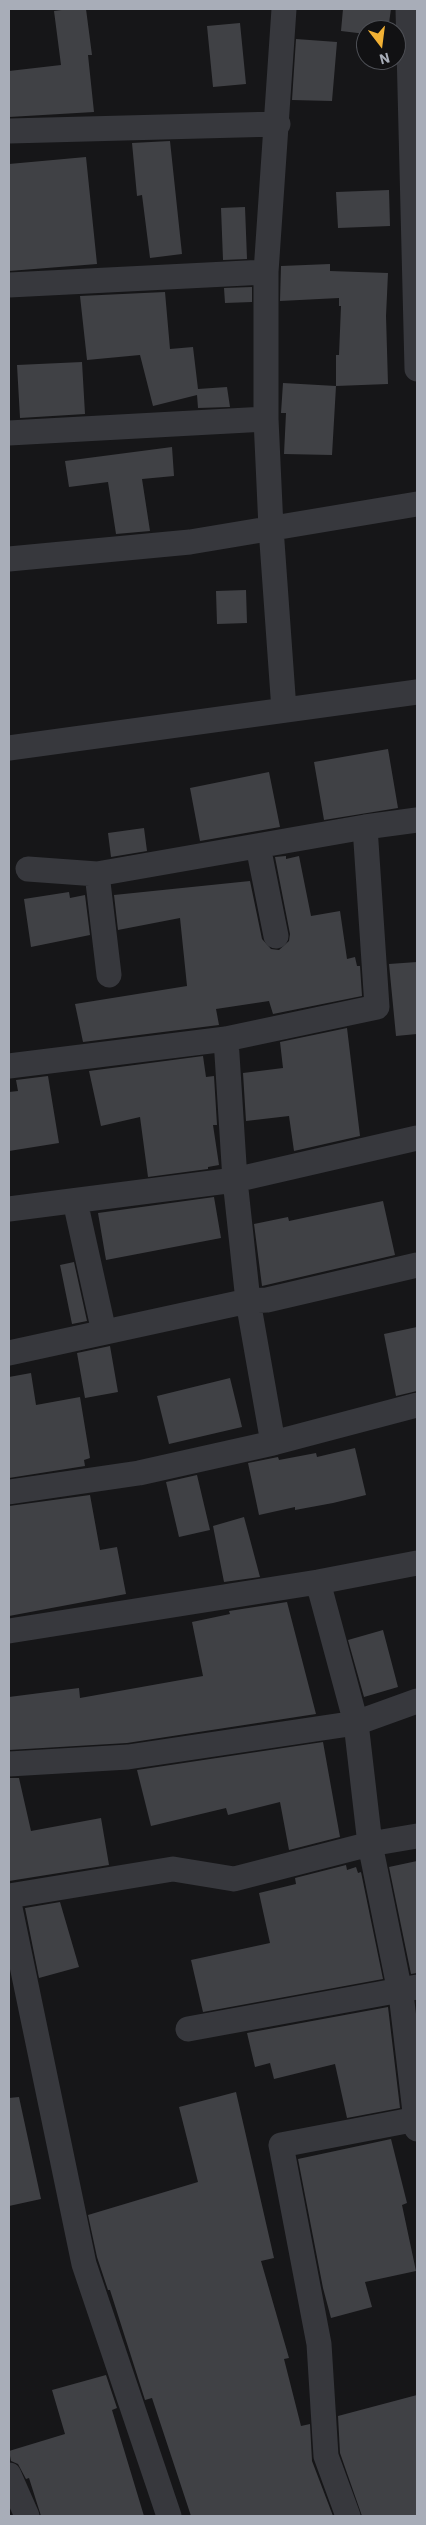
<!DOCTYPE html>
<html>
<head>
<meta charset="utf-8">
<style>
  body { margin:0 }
  #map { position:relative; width:426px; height:2525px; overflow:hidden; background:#161618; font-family:"IBM Plex Sans",sans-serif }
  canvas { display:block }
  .frame { position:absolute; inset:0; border:10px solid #a8adb8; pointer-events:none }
  .north { position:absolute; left:356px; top:20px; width:50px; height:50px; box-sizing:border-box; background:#111113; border:1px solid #4d4f55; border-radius:50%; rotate:165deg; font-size:14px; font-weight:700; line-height:20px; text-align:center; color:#a8adb8 }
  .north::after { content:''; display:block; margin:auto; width:18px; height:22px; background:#f2b134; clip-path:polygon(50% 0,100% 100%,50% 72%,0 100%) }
</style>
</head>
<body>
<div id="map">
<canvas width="426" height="2525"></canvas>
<div class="frame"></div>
<div class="north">N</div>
</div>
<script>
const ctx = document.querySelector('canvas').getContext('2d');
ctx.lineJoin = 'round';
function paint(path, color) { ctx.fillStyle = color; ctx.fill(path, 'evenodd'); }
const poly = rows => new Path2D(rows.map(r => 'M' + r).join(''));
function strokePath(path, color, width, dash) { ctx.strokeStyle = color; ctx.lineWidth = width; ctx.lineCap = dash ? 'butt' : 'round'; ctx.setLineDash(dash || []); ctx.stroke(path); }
paint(poly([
  [69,9,86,9,92,55,88,55,94,112,9,117,9,71,61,65,54,11],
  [343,9,391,9,388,30,366,30,366,34,341,31],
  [240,23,246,84,213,87,207,26],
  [296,39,337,42,332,101,292,100],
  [170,141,182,254,150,258,142,195,137,196,132,143],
  [86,157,97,264,9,271,9,164],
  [389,190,390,226,338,228,336,192],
  [245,207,247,259,223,260,221,208],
  [330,264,330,271,388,273,386,316,388,384,336,386,336,355,339,355,341,306,339,306,339,298,280,301,281,266],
  [252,287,252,302,225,303,224,288],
  [165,292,170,349,193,347,198,389,227,387,230,407,198,408,197,395,153,406,140,355,87,360,80,296],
  [82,362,85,414,20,418,17,365],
  [283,383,336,386,332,455,284,454,286,413,281,413],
  [172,447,174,476,142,479,150,531,116,534,108,482,69,487,65,461],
  [246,590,247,623,217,624,216,591],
  [388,749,398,808,324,820,314,762],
  [269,772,280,827,200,841,190,788],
  [144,828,147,851,111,857,108,833],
  [286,856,286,859,299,856,311,916,340,911,347,959,355,957,357,966,360,966,362,996,273,1014,269,1001,216,1009,219,1025,83,1042,75,1004,187,986,180,918,118,930,114,895,250,881,262,939,271,949,279,950,289,941,290,934,275,857],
  [69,892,70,898,85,895,90,935,31,947,24,899],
  [417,962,417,1034,396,1036,389,964],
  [347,1028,360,1136,294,1151,289,1116,246,1121,243,1073,283,1068,280,1042],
  [203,1056,206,1077,214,1076,217,1125,213,1125,219,1165,208,1167,208,1169,148,1177,140,1117,101,1126,89,1071],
  [48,1076,59,1143,9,1151,9,1092,18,1091,16,1080],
  [214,1197,221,1238,106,1260,98,1213],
  [383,1201,395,1255,262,1286,254,1224,288,1217,289,1221],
  [74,1262,87,1321,72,1324,60,1265],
  [417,1327,417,1391,396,1396,384,1334],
  [110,1346,118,1392,85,1398,77,1353],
  [31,1373,36,1405,80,1397,90,1458,84,1460,85,1466,9,1478,9,1377],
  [230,1378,242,1427,169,1444,157,1396],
  [355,1448,366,1495,333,1503,295,1510,295,1507,259,1515,248,1463,278,1457,279,1460,316,1453,317,1457],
  [197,1475,210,1530,179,1537,166,1482],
  [90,1495,100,1550,117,1547,126,1594,9,1616,9,1506],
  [244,1517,260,1577,224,1582,213,1526],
  [287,1602,316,1714,127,1743,9,1750,9,1697,79,1688,80,1698,203,1676,192,1622,230,1614,229,1611],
  [383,1630,398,1687,364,1697,348,1640],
  [323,1742,340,1837,289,1850,280,1802,228,1815,226,1808,151,1826,137,1770],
  [9,1778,19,1778,31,1831,101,1818,109,1865,9,1881],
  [417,1861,417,1973,411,1974,389,1867],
  [346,1865,347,1870,356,1867,358,1873,361,1872,383,1979,203,2012,191,1960,270,1943,259,1893,296,1884,295,1878],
  [60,1902,79,1967,39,1978,25,1908],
  [388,2007,400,2108,347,2118,335,2064,274,2079,270,2063,255,2067,247,2033],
  [236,2092,274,2258,261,2261,289,2358,284,2359,301,2426,310,2424,312,2461,333,2516,191,2516,152,2398,145,2400,110,2290,108,2290,97,2257,88,2215,198,2182,179,2107],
  [19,2097,41,2199,9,2206,9,2098],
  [391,2139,407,2203,402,2205,416,2271,365,2282,372,2307,331,2318,323,2288,298,2159],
  [106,2375,117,2408,112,2410,144,2516,41,2516,29,2478,26,2479,18,2464,11,2461,9,2451,65,2434,52,2390],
  [417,2395,417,2516,362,2516,340,2453,338,2416]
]), '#404145');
strokePath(poly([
  [284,9,266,272,266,419,271,528,284,710],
  [408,9,417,369],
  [9,131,278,124],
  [9,285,266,272],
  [9,433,266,419],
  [9,559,190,542,417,504],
  [9,748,417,692],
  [258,846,276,936],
  [28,869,97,874,365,827,417,820],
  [97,874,109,975],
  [226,1039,235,1180,248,1301,273,1443],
  [9,1066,226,1039,377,1007,365,827],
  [75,1201,104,1332],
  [9,1209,235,1180,417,1138],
  [9,1353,248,1301,267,1300,417,1265],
  [9,1492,139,1473,273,1443,417,1405],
  [318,1582,356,1723,370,1844,402,2002,417,2129],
  [9,1631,318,1582,417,1563],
  [9,1764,128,1757,356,1723,417,1701],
  [9,1896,173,1869,234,1879,370,1844,417,1836],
  [9,1903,84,2264,169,2516],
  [188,2029,417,1987],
  [9,2475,27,2516],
  [348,2516,326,2456,319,2344,281,2145,417,2119]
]), '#37383d', 25);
</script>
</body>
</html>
